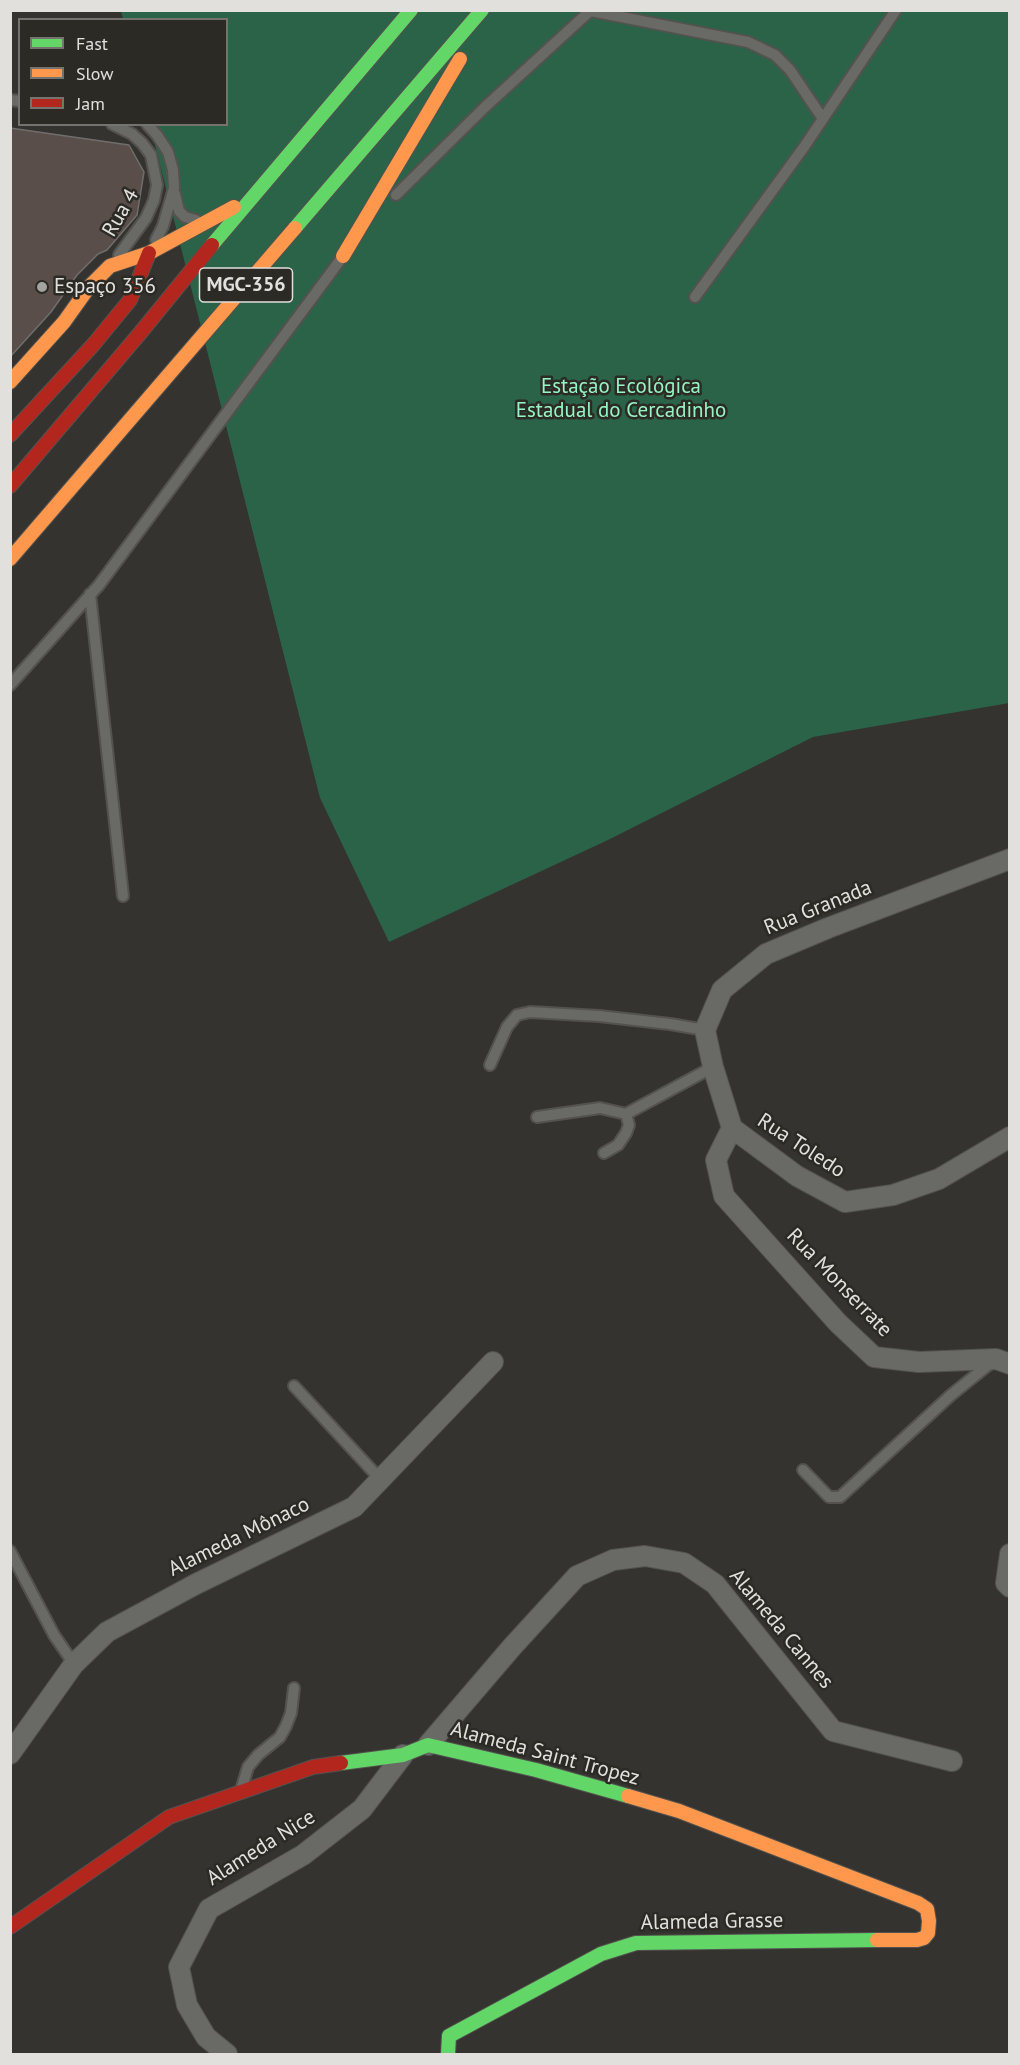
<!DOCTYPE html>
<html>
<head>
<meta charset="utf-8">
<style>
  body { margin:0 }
  #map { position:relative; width:1020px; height:2065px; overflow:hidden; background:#34332f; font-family:"PT Sans",sans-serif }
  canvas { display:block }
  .frame { position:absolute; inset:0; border:12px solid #e1e0dc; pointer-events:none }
  .legend { position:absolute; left:18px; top:18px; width:210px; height:108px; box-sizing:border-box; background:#2b2a24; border:2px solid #74736e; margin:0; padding:8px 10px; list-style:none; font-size:18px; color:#e1e0dc }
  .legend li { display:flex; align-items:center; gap:12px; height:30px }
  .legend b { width:30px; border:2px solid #74736e }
</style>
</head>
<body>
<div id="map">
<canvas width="1020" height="2065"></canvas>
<div class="frame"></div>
<ul class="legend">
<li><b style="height:8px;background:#63d668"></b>Fast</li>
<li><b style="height:8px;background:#ff974d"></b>Slow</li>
<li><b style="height:8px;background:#b3261e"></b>Jam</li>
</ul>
</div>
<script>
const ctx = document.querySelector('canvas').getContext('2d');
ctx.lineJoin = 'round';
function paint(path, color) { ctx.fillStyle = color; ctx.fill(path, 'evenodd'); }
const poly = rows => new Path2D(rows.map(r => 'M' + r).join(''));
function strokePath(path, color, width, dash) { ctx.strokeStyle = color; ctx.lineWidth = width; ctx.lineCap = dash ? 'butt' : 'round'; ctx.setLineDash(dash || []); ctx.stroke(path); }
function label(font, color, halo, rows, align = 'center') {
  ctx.font = font + ' "PT Sans",sans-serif'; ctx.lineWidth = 5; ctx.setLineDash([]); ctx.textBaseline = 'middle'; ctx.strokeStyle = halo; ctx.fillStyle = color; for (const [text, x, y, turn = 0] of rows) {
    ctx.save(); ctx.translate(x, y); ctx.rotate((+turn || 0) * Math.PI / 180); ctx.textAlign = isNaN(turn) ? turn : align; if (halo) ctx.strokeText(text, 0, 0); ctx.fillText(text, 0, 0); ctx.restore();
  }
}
paint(poly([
  [121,11,1009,11,1009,703,813,737,608,840,389,942,320,798,150,125,226,124,226,20,123,19]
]), '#2b6349');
const building = poly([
  [10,128,129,145,144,172,137,215,107,250,98,254,77,275,51,312,10,357,10,128]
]);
paint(building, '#5a4e4a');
strokePath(building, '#706e6d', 1.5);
const lane = poly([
  [591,11,748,42,775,55,790,70,823,119],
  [10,100,20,101],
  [112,124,132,134,142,143,151,155,157,185,154,200,146,218,119,255],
  [147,124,157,135,168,152,173,170,174,188,163,226,156,240],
  [175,194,179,211,185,217,196,220],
  [396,195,485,107,591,10],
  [695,297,804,147,896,10],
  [90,594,123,896],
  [10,685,99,585,341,259],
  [490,1065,507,1027,517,1015,530,1012,599,1016,670,1024,705,1030],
  [626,1114,713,1067],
  [537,1117,600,1108,626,1114,629,1125,626,1133,618,1145,604,1153],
  [294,1386,380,1479],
  [803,1470,829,1497,840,1497,951,1395,992,1362],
  [10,1551,54,1635,74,1664],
  [242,1787,248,1767,258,1755,280,1737,286,1726,291,1713,294,1688]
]);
const street = poly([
  [732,1128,713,1067,705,1030,722,990,766,954,828,928,1010,859],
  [732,1128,716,1160,724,1196,838,1323,874,1357,919,1362,996,1359,1010,1364],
  [732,1128,797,1176,845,1202,893,1195,939,1179,1010,1137],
  [1010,1554,1006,1583,1010,1587],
  [428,1745,512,1647,577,1576,613,1560,645,1556,684,1563,715,1584,833,1731,952,1761],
  [10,1754,74,1664,107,1632,196,1584,354,1507,493,1362],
  [227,2054,206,2037,187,2005,179,1967,209,1909,303,1855,362,1809,403,1755]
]);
const fast = poly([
  [295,228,482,10],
  [212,245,411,10],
  [341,1763,403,1755,428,1745,536,1770,628,1796],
  [448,2054,449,2036,601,1954,636,1943,877,1940]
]);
const slow = poly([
  [149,253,234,207],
  [343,256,460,59],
  [10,382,64,322,89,287,110,266,149,253],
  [10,559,295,228],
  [628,1796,679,1811,918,1903,927,1909,929,1921,928,1933,924,1938,917,1940,877,1940]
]);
const jam = poly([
  [10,435,93,345,130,300,149,253],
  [10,486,141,332,212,245],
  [10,1927,169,1817,313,1767,341,1763]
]);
strokePath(lane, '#53524f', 14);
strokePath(street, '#53524f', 22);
strokePath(fast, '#53524f', 16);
strokePath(slow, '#53524f', 16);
strokePath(jam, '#53524f', 16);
strokePath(lane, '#696966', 10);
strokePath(street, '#696966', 20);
strokePath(fast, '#63d668', 14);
strokePath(slow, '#ff974d', 14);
strokePath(jam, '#b3261e', 14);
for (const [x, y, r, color] of [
  [42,287,6,"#a4a39f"]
]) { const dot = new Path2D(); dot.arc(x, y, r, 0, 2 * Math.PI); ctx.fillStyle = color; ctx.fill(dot); strokePath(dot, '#2b2a24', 2); }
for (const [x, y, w] of [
  [246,285,93]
]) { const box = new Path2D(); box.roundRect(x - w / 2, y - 17, w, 34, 4.5); ctx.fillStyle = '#2b2a24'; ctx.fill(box); strokePath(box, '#e1e0dc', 1.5); }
label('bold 20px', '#e1e0dc', null, [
  ["MGC-356",246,285]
]);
label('21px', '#e1e0dc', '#2b2a24', [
  ["Rua 4",121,213,-60],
  ["Rua Granada",818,908,-22],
  ["Rua Toledo",801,1146,33],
  ["Rua Monserrate",839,1283,46],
  ["Alameda Mônaco",239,1537,-26],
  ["Alameda Cannes",781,1629,50],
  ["Alameda Saint Tropez",545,1754,15],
  ["Alameda Nice",261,1848,-32],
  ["Alameda Grasse",712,1922,-1]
]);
label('21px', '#e1e0dc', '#2b2a24', [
  ["Espaço 356",54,287]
], 'left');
label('21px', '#96f4c4', '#2b2a24', [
  ["Estação Ecológica",621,387],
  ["Estadual do Cercadinho",621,411]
]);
</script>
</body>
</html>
